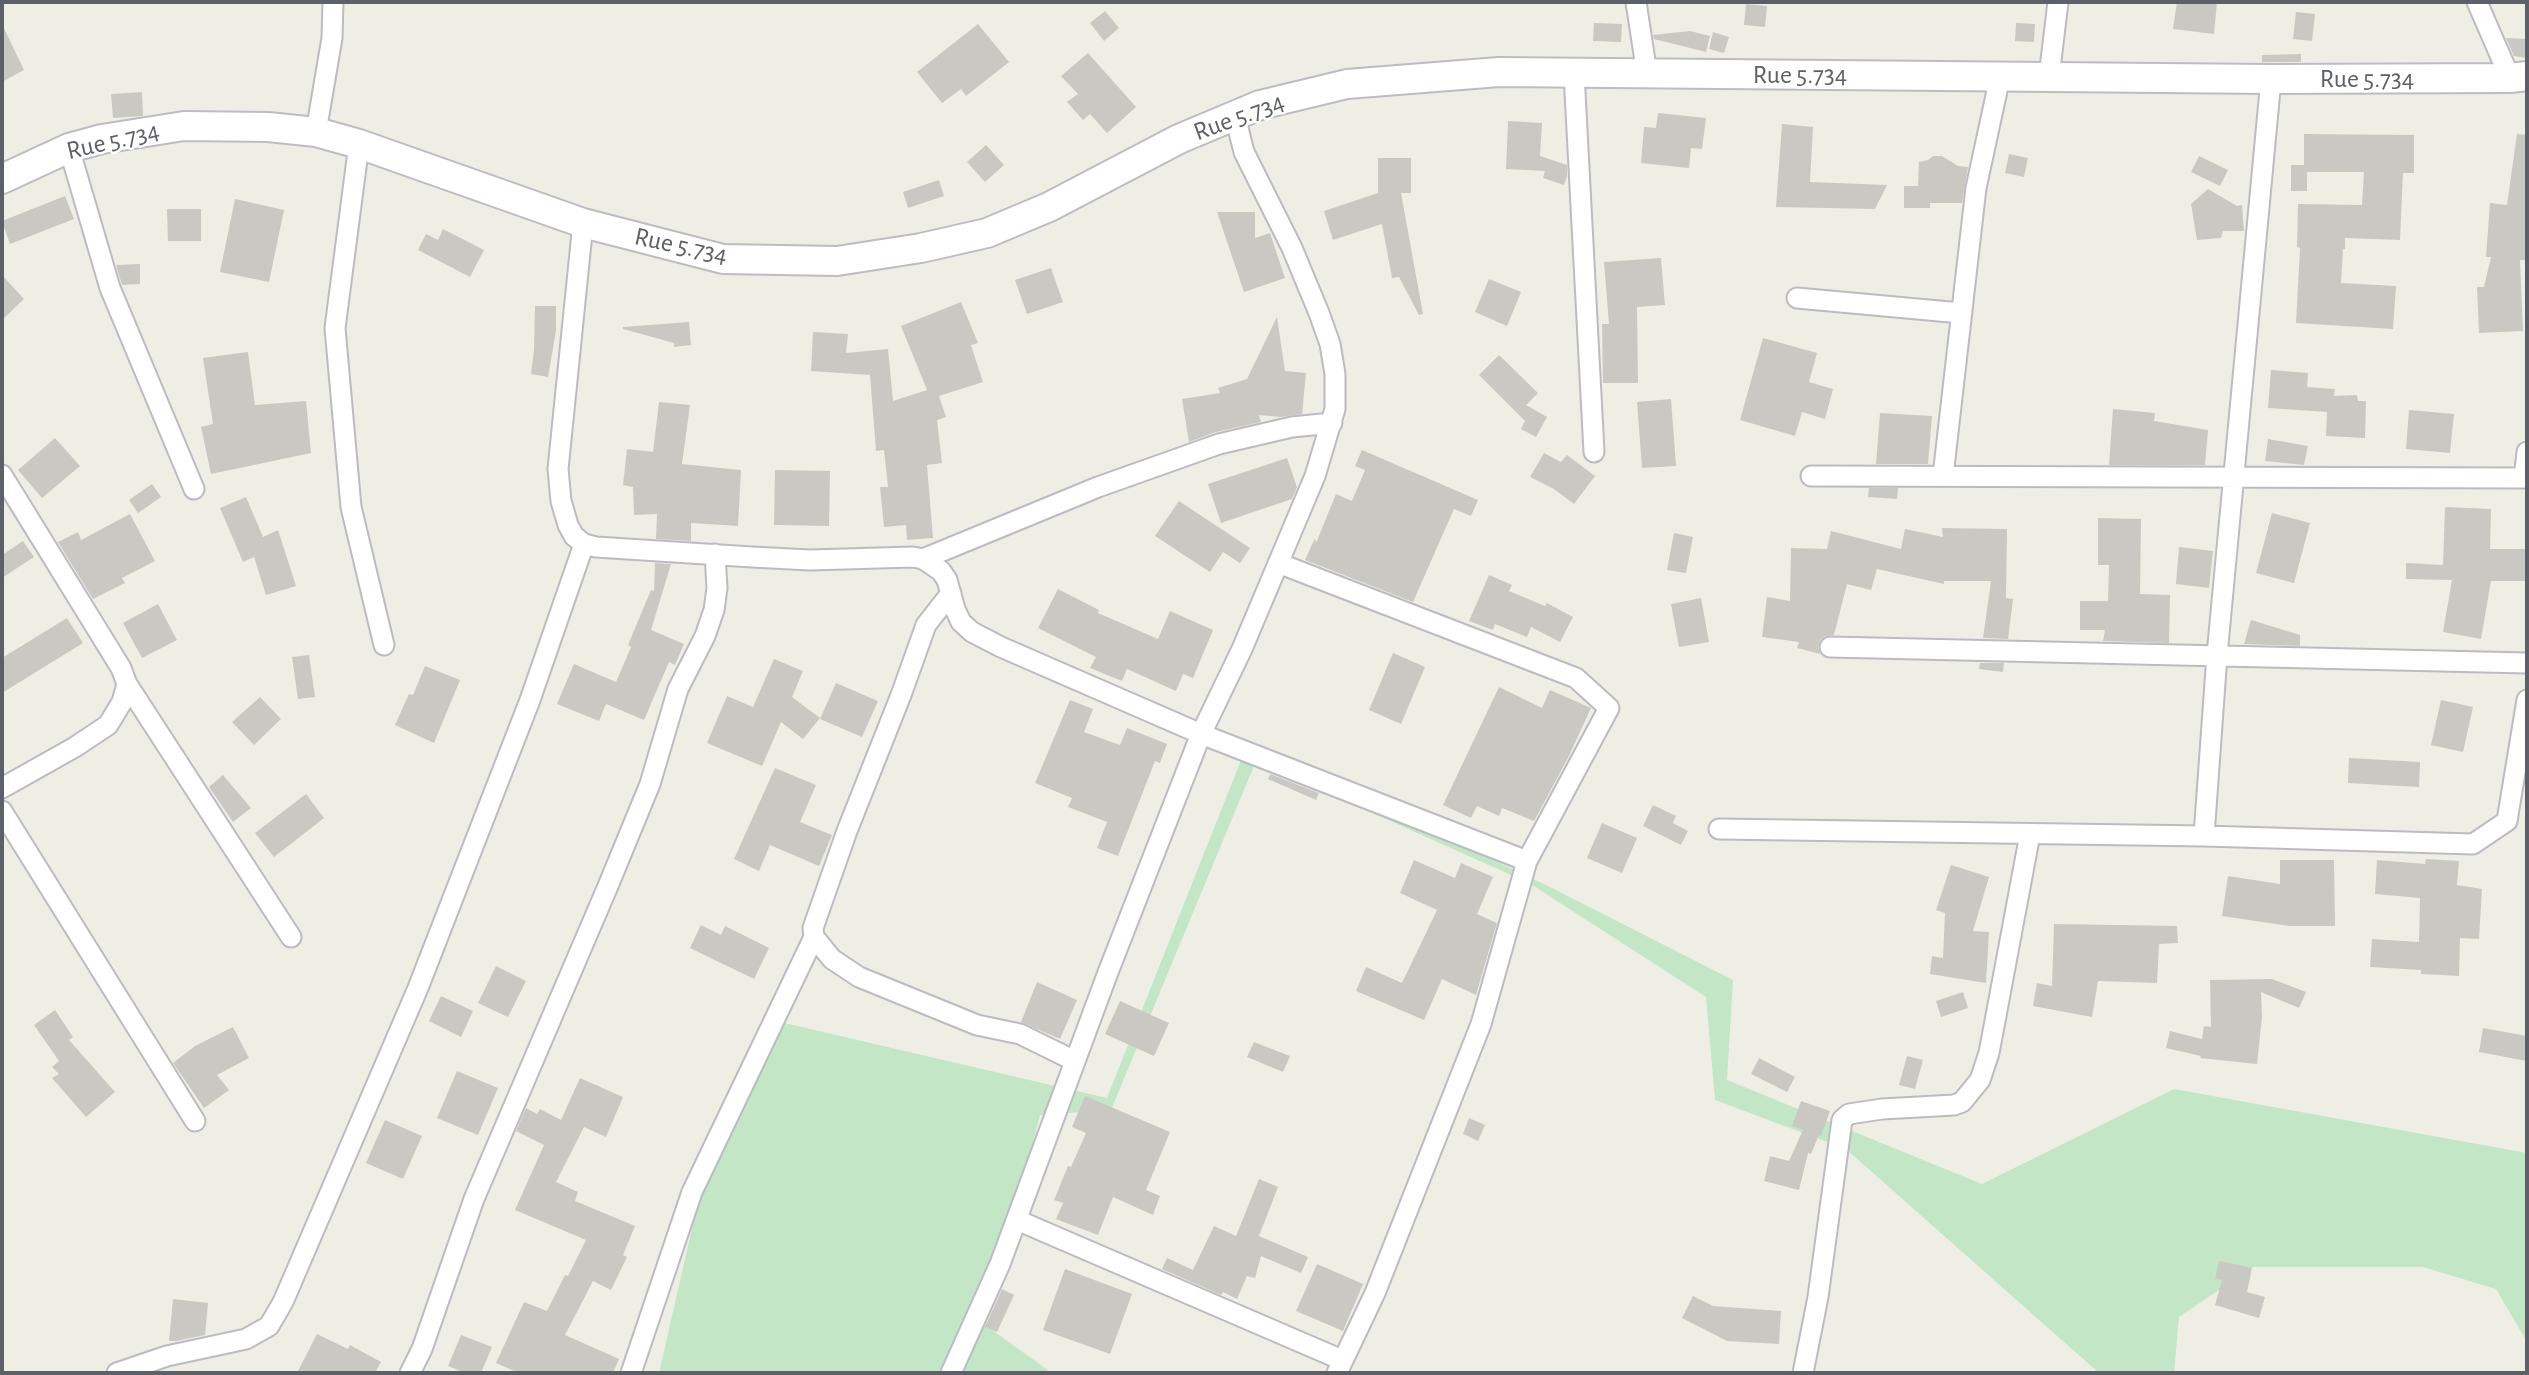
<!DOCTYPE html>
<html>
<head>
<meta charset="utf-8">
<style>
  body { margin:0 }
  #map { position:relative; width:2529px; height:1375px; overflow:hidden; background:#efeee5; font-family:"Alegreya Sans",sans-serif }
  canvas { display:block }
  .frame { position:absolute; inset:0; border:4px solid #5d6066; pointer-events:none }
</style>
</head>
<body>
<div id="map">
<canvas width="2529" height="1375"></canvas>
<div class="frame"></div>
</div>
<script>
const ctx = document.querySelector('canvas').getContext('2d');
ctx.lineJoin = 'round';
function paint(path, color) { ctx.fillStyle = color; ctx.fill(path, 'evenodd'); }
const poly = rows => new Path2D(rows.map(r => 'M' + r).join(''));
function strokePath(path, color, width, dash) { ctx.strokeStyle = color; ctx.lineWidth = width; ctx.lineCap = dash ? 'butt' : 'round'; ctx.setLineDash(dash || []); ctx.stroke(path); }
function label(font, color, halo, rows, align = 'center') {
  ctx.font = font + ' "Alegreya Sans",sans-serif'; ctx.lineWidth = 5; ctx.setLineDash([]); ctx.textBaseline = 'middle'; ctx.strokeStyle = halo; ctx.fillStyle = color; for (const [text, x, y, turn = 0] of rows) {
    ctx.save(); ctx.translate(x, y); ctx.rotate((+turn || 0) * Math.PI / 180); ctx.textAlign = isNaN(turn) ? turn : align; if (halo) ctx.strokeText(text, 0, 0); ctx.fillText(text, 0, 0); ctx.restore();
  }
}
paint(poly([
  [1247,745,1546,885,1733,980,1727,1080,1982,1184,2174,1089,2527,1153,2527,1342,2496,1289,2423,1267,2253,1267,2179,1317,2174,1373,2099,1373,1846,1149,1715,1100,1706,997,1529,883,1256,761,1111,1110,1040,1115,985,1325,1052,1373,659,1373,706,1167,780,1022,1107,1098]
]), '#c3e6c7');
paint(poly([
  [2177,2,2217,2,2214,34,2173,29],
  [1746,4,1767,6,1765,27,1744,25],
  [1105,11,1119,28,1104,41,1090,23],
  [2296,12,2315,14,2312,41,2293,39],
  [1594,23,1622,24,1621,42,1593,41],
  [2016,23,2035,24,2034,42,2015,41],
  [2,24,24,70,2,82],
  [978,24,1009,62,966,96,961,89,942,103,917,72],
  [1690,31,1710,36,1706,52,1654,39,1653,35],
  [1713,32,1729,37,1724,53,1709,49],
  [2506,38,2527,39,2527,58,2514,56],
  [1088,53,1136,107,1107,133,1090,114,1083,120,1067,102,1078,94,1061,76],
  [2301,54,2301,62,2262,62,2262,55],
  [142,92,143,116,113,118,111,94],
  [1658,113,1706,118,1702,149,1691,148,1689,168,1641,163,1644,127,1656,128],
  [1508,121,1542,123,1540,156,1567,165,1567,176,1564,185,1543,178,1545,171,1506,169],
  [1782,124,1813,127,1810,182,1887,185,1875,209,1776,207],
  [2304,134,2414,135,2414,173,2403,173,2400,240,2345,238,2345,249,2343,249,2341,283,2396,286,2393,329,2296,323,2300,248,2297,247,2298,204,2362,205,2364,172,2307,172,2307,191,2291,191,2291,165,2304,165],
  [2517,134,2527,135,2527,242,2526,260,2520,260,2523,331,2479,333,2477,287,2484,287,2491,257,2486,257,2490,203,2507,205],
  [986,145,1004,165,985,182,967,162],
  [2009,154,2028,158,2024,177,2005,173],
  [1933,156,1942,156,1958,166,1968,167,1962,203,1930,203,1930,208,1904,208,1904,186,1918,186,1919,162,1928,160],
  [2199,156,2228,170,2220,186,2191,172],
  [1378,158,1411,158,1411,193,1401,193,1423,314,1419,315,1399,277,1392,278,1382,224,1333,240,1324,211,1378,193],
  [939,180,944,196,908,208,903,192],
  [2208,189,2237,206,2242,205,2244,231,2223,231,2221,238,2197,240,2191,204],
  [65,196,74,219,10,244,2,221],
  [235,199,284,210,269,282,220,272],
  [167,209,201,209,201,241,168,241],
  [1217,212,1255,212,1255,238,1270,233,1285,278,1244,292],
  [443,229,484,250,470,277,418,250,426,234,438,240],
  [1661,258,1665,305,1637,307,1638,383,1603,383,1602,324,1609,324,1604,262],
  [140,264,140,284,122,285,116,265],
  [1051,268,1063,302,1027,314,1015,280],
  [2,275,24,299,2,320],
  [1489,279,1521,292,1507,326,1475,312],
  [961,302,978,343,971,345,983,382,939,396,946,417,937,420,942,463,927,465,933,538,907,540,906,525,884,527,880,487,888,487,884,450,876,451,870,375,811,371,813,332,848,334,846,353,888,349,893,401,927,390,901,326],
  [535,306,556,306,556,331,548,377,531,374,534,350],
  [1277,317,1285,371,1306,373,1302,414,1281,417,1259,415,1261,422,1216,432,1189,442,1182,399,1220,393,1218,388,1247,379],
  [689,322,691,345,674,347,674,343,623,329,623,327],
  [1763,338,1817,353,1809,382,1833,389,1825,419,1802,412,1795,436,1740,420],
  [248,352,255,405,306,401,311,453,211,474,201,427,213,424,203,358],
  [1499,355,1538,393,1526,405,1547,417,1536,437,1521,429,1525,421,1479,375],
  [2271,370,2308,373,2307,387,2335,389,2334,396,2357,395,2358,401,2366,401,2365,438,2326,436,2327,412,2268,408],
  [1671,399,1676,466,1642,468,1637,402],
  [659,402,690,405,682,464,741,470,738,526,691,523,691,541,656,539,657,514,634,515,633,487,623,485,627,449,653,452],
  [2113,409,2155,413,2154,421,2208,430,2205,465,2109,465],
  [2409,410,2454,414,2450,453,2406,449],
  [1880,413,1932,416,1928,464,1876,464],
  [55,438,80,466,42,498,18,470],
  [2268,439,2308,446,2304,465,2265,461],
  [1362,450,1478,500,1471,516,1454,509,1413,602,1305,560,1315,538,1316,543,1336,494,1352,501,1365,470,1355,466],
  [1544,453,1561,462,1567,455,1595,476,1574,504,1554,489,1530,477],
  [1287,458,1297,487,1292,499,1221,523,1208,484],
  [775,470,830,471,829,526,774,525],
  [152,484,161,497,138,513,129,500],
  [1869,488,1898,488,1897,499,1868,497],
  [246,497,263,537,278,530,296,586,266,595,254,557,243,562,220,508],
  [1179,501,1250,548,1240,563,1223,552,1210,572,1155,536],
  [2445,507,2491,509,2490,549,2527,549,2527,581,2491,581,2481,639,2443,632,2452,580,2406,579,2406,563,2443,565],
  [2272,513,2310,523,2294,583,2256,573],
  [130,514,155,561,122,578,125,583,93,599,58,542,78,532,81,540],
  [2098,518,2141,519,2140,594,2170,595,2169,643,2103,641,2105,630,2080,630,2080,601,2108,601,2109,565,2098,565],
  [1942,528,2007,529,2006,598,2013,599,2008,639,1983,638,1991,581,1944,581,1944,584,1877,569,1871,590,1847,584,1834,635,1825,636,1820,640,1818,647,1820,654,1797,648,1799,642,1762,637,1767,597,1790,601,1791,548,1827,549,1831,531,1901,549,1905,529,1943,537],
  [1674,533,1693,537,1686,573,1667,570],
  [23,541,34,557,2,578,2,555],
  [2179,547,2213,551,2209,588,2176,584],
  [655,563,671,564,651,630,684,644,675,665,669,662,644,720,606,704,599,721,557,704,574,664,616,682,631,647,628,645,651,590,654,591],
  [1489,575,1512,585,1509,591,1545,606,1547,603,1573,617,1560,642,1531,627,1527,637,1495,624,1493,630,1469,621],
  [1058,589,1099,610,1098,613,1158,639,1170,611,1213,630,1193,678,1183,674,1176,691,1127,669,1122,681,1090,668,1096,657,1038,628],
  [1701,598,1709,642,1679,647,1671,604],
  [158,604,177,640,142,658,123,623],
  [67,618,83,643,2,693,2,658],
  [2251,620,2300,635,2300,646,2244,644],
  [1393,653,1425,667,1401,724,1369,710],
  [309,655,315,697,298,699,292,657],
  [774,659,803,671,792,697,820,718,803,739,781,722,762,766,707,743,727,696,753,707],
  [1980,663,2004,663,2003,672,1979,669],
  [425,666,460,680,434,743,395,725,409,694,413,695],
  [836,683,878,701,862,737,820,719],
  [1499,687,1542,708,1550,690,1591,708,1568,758,1534,821,1502,808,1499,816,1477,806,1471,818,1443,805],
  [260,697,281,719,254,745,232,722],
  [1070,700,1093,709,1084,732,1120,745,1127,728,1167,744,1160,763,1155,761,1118,856,1097,848,1107,822,1068,807,1072,798,1035,783],
  [2441,700,2473,707,2463,752,2431,745],
  [2349,758,2420,762,2419,787,2348,783],
  [775,768,816,785,800,822,832,835,819,866,770,845,759,871,734,859],
  [1270,774,1319,793,1316,800,1268,779],
  [223,775,251,808,233,822,209,787],
  [306,794,324,818,274,857,255,833],
  [1653,805,1676,816,1673,823,1688,831,1681,845,1643,826],
  [1602,823,1637,838,1622,873,1587,858],
  [2426,859,2459,861,2457,885,2482,889,2479,939,2460,938,2459,976,2421,974,2421,970,2370,967,2372,939,2419,942,2420,898,2375,894,2377,860,2425,864],
  [1414,860,1455,878,1461,863,1493,877,1477,914,1497,923,1476,995,1442,979,1424,1020,1356,991,1366,967,1402,983,1437,910,1400,893],
  [2280,860,2334,860,2335,926,2289,926,2222,916,2228,876,2280,884],
  [1951,865,1989,877,1973,931,1989,932,1986,983,1930,974,1932,956,1943,958,1945,913,1936,910],
  [2054,924,2177,926,2178,943,2159,944,2157,983,2098,981,2092,1017,2033,1006,2037,983,2052,986],
  [701,925,721,935,725,926,769,948,754,979,690,948],
  [496,966,526,981,508,1017,478,1003],
  [2272,979,2306,992,2299,1008,2261,992,2262,1017,2257,1064,2200,1058,2201,1056,2166,1048,2170,1031,2202,1039,2204,1026,2211,1027,2210,980],
  [1037,982,1077,1000,1060,1039,1021,1022],
  [1963,992,1968,1008,1941,1017,1936,1001],
  [441,996,473,1011,461,1037,429,1021],
  [1120,1001,1169,1023,1154,1056,1105,1034],
  [55,1010,73,1037,69,1040,115,1092,86,1117,52,1078,59,1074,52,1067,59,1061,34,1025],
  [233,1027,249,1058,217,1075,229,1090,204,1108,173,1063,195,1046],
  [2483,1028,2527,1036,2527,1061,2479,1052],
  [1254,1042,1290,1056,1283,1072,1247,1057],
  [1907,1056,1923,1060,1915,1089,1899,1085],
  [1759,1058,1795,1077,1787,1092,1751,1074],
  [457,1071,498,1088,478,1135,437,1118],
  [580,1078,623,1097,606,1137,584,1127,556,1182,578,1192,575,1201,635,1226,623,1255,627,1257,611,1290,593,1281,565,1335,619,1359,613,1373,519,1373,496,1363,524,1302,547,1311,565,1275,568,1276,586,1240,515,1210,544,1145,516,1131,526,1108,537,1114,540,1109,561,1120],
  [1085,1096,1170,1132,1146,1190,1160,1196,1153,1215,1113,1197,1098,1235,1056,1219,1063,1203,1054,1200,1068,1166,1071,1167,1086,1133,1072,1127],
  [1801,1101,1830,1111,1821,1136,1819,1135,1811,1154,1808,1153,1799,1190,1764,1181,1770,1156,1789,1161,1803,1130,1792,1126],
  [1469,1118,1485,1125,1478,1141,1463,1134],
  [385,1120,422,1136,403,1179,366,1163],
  [1259,1179,1278,1187,1259,1236,1308,1257,1301,1273,1261,1256,1255,1278,1247,1276,1237,1299,1223,1292,1221,1295,1162,1269,1167,1258,1193,1270,1214,1226,1236,1236],
  [2219,1261,2252,1268,2247,1292,2265,1297,2259,1318,2215,1305,2222,1280,2215,1279],
  [1317,1264,1363,1284,1343,1331,1296,1311],
  [1065,1269,1132,1294,1110,1354,1043,1330],
  [1002,1289,1014,1295,997,1332,985,1327],
  [1693,1296,1713,1306,1781,1311,1779,1344,1727,1341,1682,1318],
  [173,1299,208,1303,205,1335,176,1341,169,1341],
  [317,1334,348,1349,350,1345,381,1362,375,1373,297,1373],
  [461,1335,492,1347,481,1373,465,1373,448,1366]
]), '#cac8c3');
const street = poly([
  [1636,2,1647,74],
  [2477,2,2510,78],
  [1574,73,1594,452],
  [2049,77,2058,2],
  [316,132,332,38,333,2],
  [359,144,335,328,351,507,384,645],
  [69,148,110,288,194,489],
  [583,223,558,469,561,501,568,525,574,536,584,544,596,547,752,557,810,560,913,557,923,559,941,571,947,580,955,609,961,622,972,632,1001,647,1201,734,1527,861,1481,1024,1375,1293,1337,1373],
  [1797,298,1961,313],
  [2,475,121,668,127,684,291,937],
  [1811,476,2524,478,2527,452],
  [1943,476,1976,188,2000,77],
  [923,559,1098,487,1219,444,1292,427,1332,423],
  [1278,563,1576,678,1609,708,1527,861],
  [1830,647,2527,663],
  [2,788,75,747,108,725,122,702,127,684],
  [2,811,195,1121],
  [1719,829,2204,836,2473,844,2507,821,2527,700],
  [2204,836,2217,655,2271,79],
  [814,937,832,959,859,977,977,1025,1020,1034,1075,1061],
  [1017,1220,1342,1360],
  [117,1373,167,1356,246,1339,269,1326,283,1302,418,988,530,700,584,544],
  [410,1373,422,1349,474,1199,608,886,650,784,678,689,705,636,714,610,717,588,715,554],
  [631,1373,692,1192,814,937,813,928,847,831,901,695,926,625,951,593],
  [951,1373,1000,1264,1107,975,1201,734,1242,649,1315,476,1335,409,1335,374,1330,344,1319,313,1292,248,1244,152,1235,116],
  [1803,1373,1818,1297,1842,1120,1849,1114,1882,1109,1954,1105,1962,1102,1980,1080,1989,1053,2030,834]
]);
const secondary = poly([
  [2,179,69,148,102,139,184,126,268,127,316,132,359,144,583,223,723,259,837,261,921,248,987,233,1049,207,1179,139,1260,105,1347,84,1499,72,2271,79,2510,78,2527,76]
]);
strokePath(street, '#babcc1', 23);
strokePath(secondary, '#bbbdc3', 32);
strokePath(street, '#fff', 19);
strokePath(secondary, '#fff', 28);
label('26px', '#5d6066', '#fff', [
  ["Rue 5.734",1800,75],
  ["Rue 5.734",2367,79],
  ["Rue 5.734",1239,117,-20],
  ["Rue 5.734",113,141,-13],
  ["Rue 5.734",681,246,12]
]);
</script>
</body>
</html>
